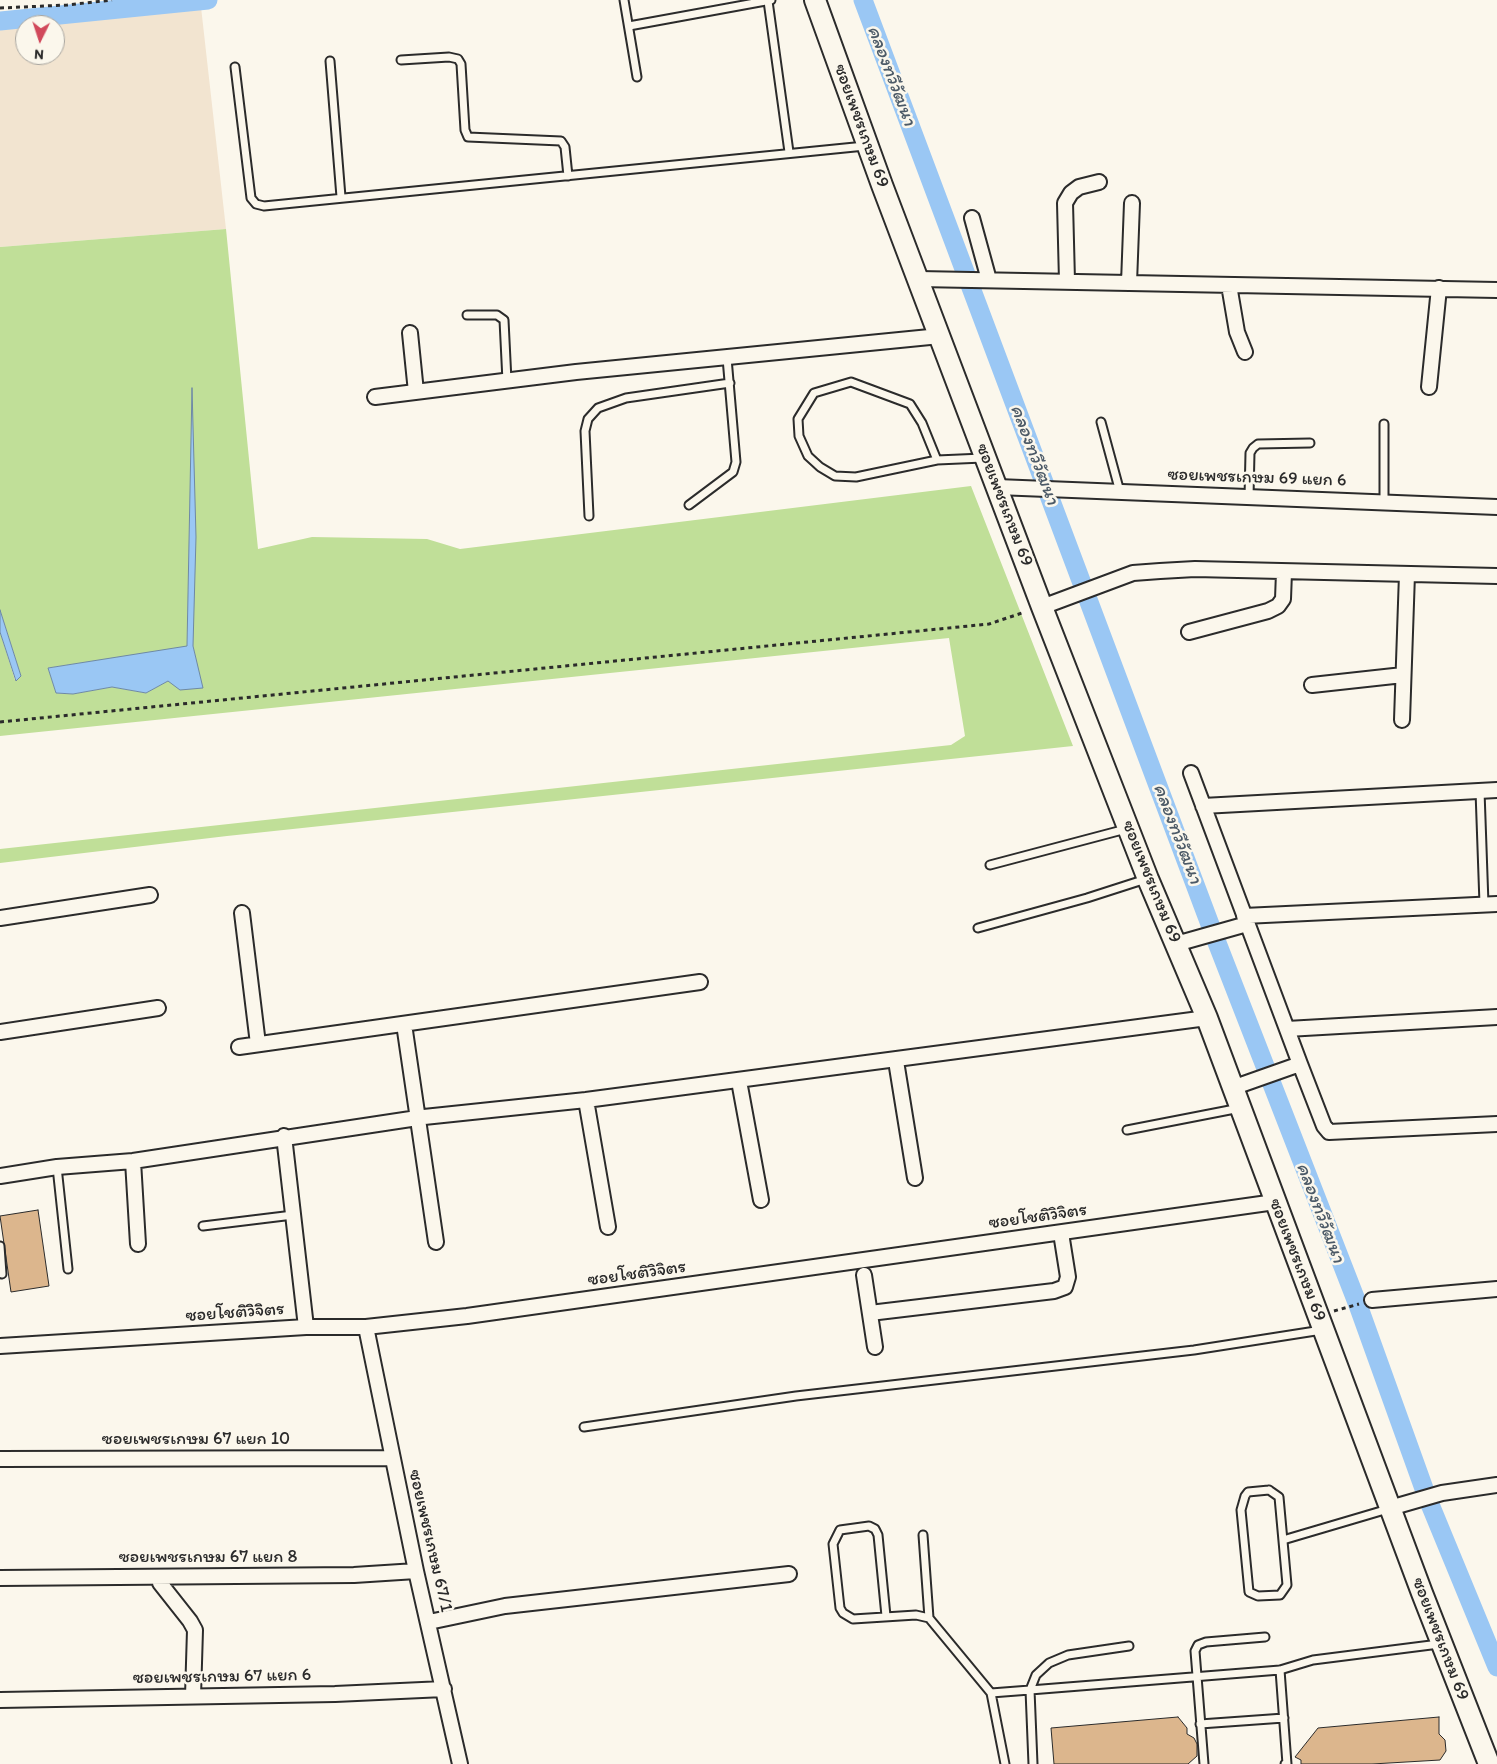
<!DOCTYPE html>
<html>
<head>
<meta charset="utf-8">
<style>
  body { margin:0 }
  #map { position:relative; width:1497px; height:1764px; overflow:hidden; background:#fbf7ec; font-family:Itim,sans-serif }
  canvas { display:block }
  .north { position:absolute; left:15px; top:15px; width:50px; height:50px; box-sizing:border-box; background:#fbf7ec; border:1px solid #a8a59f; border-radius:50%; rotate:184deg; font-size:14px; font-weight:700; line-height:20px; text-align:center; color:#2b2b2b }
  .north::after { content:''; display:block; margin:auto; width:18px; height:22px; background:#d1495b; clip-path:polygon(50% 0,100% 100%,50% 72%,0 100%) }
</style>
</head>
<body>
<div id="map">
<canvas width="1497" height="1764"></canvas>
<div class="north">N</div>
</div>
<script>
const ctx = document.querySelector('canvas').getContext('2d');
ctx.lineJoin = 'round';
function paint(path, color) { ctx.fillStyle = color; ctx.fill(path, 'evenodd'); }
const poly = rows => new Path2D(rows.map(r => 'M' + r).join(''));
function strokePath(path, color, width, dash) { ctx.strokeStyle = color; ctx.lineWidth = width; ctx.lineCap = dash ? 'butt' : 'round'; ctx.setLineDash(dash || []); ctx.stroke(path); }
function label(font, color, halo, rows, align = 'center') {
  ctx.font = font + ' Itim,"Playpen Sans Thai",sans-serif'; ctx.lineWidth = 5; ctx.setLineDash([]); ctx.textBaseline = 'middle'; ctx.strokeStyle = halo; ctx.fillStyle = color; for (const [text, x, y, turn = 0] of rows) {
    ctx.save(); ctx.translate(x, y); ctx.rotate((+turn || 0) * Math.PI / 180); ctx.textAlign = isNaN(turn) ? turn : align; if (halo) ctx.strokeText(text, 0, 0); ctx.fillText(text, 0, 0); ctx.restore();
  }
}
paint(poly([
  [201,7,226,229,0,247,0,30,25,27,25,55,55,55,55,25,46,25]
]), '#f2e4d0');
paint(poly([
  [226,229,258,549,312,537,427,539,460,549,971,486,1073,746,227,836,0,863,0,849,951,745,965,736,949,638,0,736,0,632,15,680,21,676,0,610,0,247],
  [192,405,193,646,197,665,146,693,112,687,73,694,56,693,48,668,187,647]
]), '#c0df98');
const water = poly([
  [192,388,196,537,193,646,203,688,180,690,168,681,146,693,112,687,73,694,56,693,48,668,187,646,192,388],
  [0,610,21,676,16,681,0,632,0,610]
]);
paint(water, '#9ac7f4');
strokePath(water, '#6e89a4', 1);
strokePath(poly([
  [863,0,1214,935,1358,1305,1427,1497,1497,1667],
  [0,21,208,0]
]), '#9ac7f4', 19);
const building = poly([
  [38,1210,49,1286,11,1292,0,1216,38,1210],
  [1178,1717,1187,1728,1187,1734,1194,1738,1197,1744,1197,1756,1188,1764,1054,1764,1051,1728,1178,1717],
  [1439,1717,1439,1734,1445,1740,1446,1751,1440,1760,1372,1764,1301,1764,1301,1760,1295,1757,1318,1728,1439,1717]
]);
paint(building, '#dcb68d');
strokePath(building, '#2b2b2b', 1);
const service = poly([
  [624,0,637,77],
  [768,1,789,152],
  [629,26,771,0],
  [401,60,449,57,458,59,461,64,465,130,468,137,561,141,565,147,568,176],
  [330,61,341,197],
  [235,67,251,198,256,204,264,206,865,146],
  [467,315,497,315,504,320,507,381],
  [1101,422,1120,492],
  [937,460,922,423,910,404,851,382,814,393,798,419,799,436,808,456,820,467,835,476,856,477,937,460,983,458],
  [1249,497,1250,453,1253,448,1258,444,1310,443],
  [1384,502,1384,424],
  [689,505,733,472,736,462,727,358],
  [589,516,585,431,588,419,598,408,626,398,730,383],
  [1480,791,1484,904],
  [990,865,1126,829],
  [978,928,1087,898,1146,879],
  [1127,1130,1240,1108],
  [57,1167,68,1269],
  [203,1226,293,1215],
  [0,1246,2,1274],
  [584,1427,796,1396,1194,1350,1322,1330],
  [1269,1490,1279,1497,1287,1585,1280,1595,1258,1596,1249,1592,1241,1510,1245,1496,1248,1492,1269,1490],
  [923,1535,929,1618],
  [1283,1540,1388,1509],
  [886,1616,878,1535,875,1529,869,1526,840,1530,833,1544,840,1608,843,1613,853,1619,916,1615,929,1618,991,1693],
  [1280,1670,1287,1764,1285,1764],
  [1200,1724,1284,1718],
  [1005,1764,991,1693,1030,1690,1036,1675,1049,1663,1068,1655,1129,1646],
  [1033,1764,1030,1690,1280,1670,1313,1660,1439,1644],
  [1204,1764,1195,1651,1198,1645,1206,1642,1265,1637]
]);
const minor = poly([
  [972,218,989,280],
  [919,279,1497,290],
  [1067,281,1065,203,1071,193,1079,187,1099,182],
  [1129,283,1132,203],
  [1229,285,1237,332,1245,352],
  [410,333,416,392],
  [1429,387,1439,288],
  [375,397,576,372,940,336],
  [997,487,1497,507],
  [1042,607,1133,573,1160,571,1195,569,1497,576],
  [1189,632,1268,611,1278,606,1283,599,1284,572],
  [1312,685,1403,675],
  [1402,720,1407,574],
  [1191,773,1300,1064,1324,1126,1329,1132,1497,1124],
  [1203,806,1497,790],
  [242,913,258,1044],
  [1244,916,1497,904],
  [0,918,150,895],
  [1176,944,1247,924],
  [404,1024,436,1242],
  [1287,1029,1497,1017],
  [0,1032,158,1008],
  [239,1047,700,982],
  [896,1061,915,1178],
  [739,1081,761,1200],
  [1232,1088,1300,1064],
  [586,1100,608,1227],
  [284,1136,306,1327],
  [133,1161,138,1244],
  [0,1176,57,1167,133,1161,424,1117,586,1100,1207,1018],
  [864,1275,875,1347],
  [1372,1300,1497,1289],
  [870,1313,1054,1291,1065,1287,1068,1277,1061,1233],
  [366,1327,416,1571,460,1764],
  [0,1346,306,1327,366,1327,467,1316,1275,1202],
  [0,1459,392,1458],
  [1390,1508,1442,1493,1497,1485],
  [0,1578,354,1575,416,1571],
  [160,1583,190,1621,195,1630,193,1696],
  [429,1622,505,1606,789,1574],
  [0,1700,335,1694,444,1689]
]);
const secondary = poly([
  [815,0,882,185,1042,607,1148,879,1207,1018,1422,1593,1489,1764]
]);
strokePath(service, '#2b2b2b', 11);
strokePath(minor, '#2b2b2b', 18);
strokePath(secondary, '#2b2b2b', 24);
strokePath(poly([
  [0,8,67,5,112,0],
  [0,722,989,624,1025,612],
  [1334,1311,1359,1304]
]), '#2b2b2b', 3, [4, 4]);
strokePath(service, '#fbf7ec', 7);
strokePath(minor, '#fbf7ec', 14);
strokePath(secondary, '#fbf7ec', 20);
label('18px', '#2b2b2b', '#fbf7ec', [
  ["ซอยเพชรเกษม 69",861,126,70],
  ["ซอยเพชรเกษม 69 แยก 6",1257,478,2],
  ["ซอยเพชรเกษม 69",1004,505,69],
  ["ซอยเพชรเกษม 69",1151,882,68],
  ["ซอยโชติวิจิตร",1038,1217,-8],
  ["ซอยเพชรเกษม 69",1297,1260,69],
  ["ซอยโชติวิจิตร",637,1274,-8],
  ["ซอยโชติวิจิตร",235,1313,-4],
  ["ซอยเพชรเกษม 67 แยก 10",196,1439],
  ["ซอยเพชรเกษม 67/1",430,1541,77],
  ["ซอยเพชรเกษม 67 แยก 8",208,1557],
  ["ซอยเพชรเกษม 69",1440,1639,69],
  ["ซอยเพชรเกษม 67 แยก 6",222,1677,-1]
]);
label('italic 19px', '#4c5a67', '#fbf7ec', [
  ["คลองทวีวัฒนา",891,76,69],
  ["คลองทวีวัฒนา",1034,455,69],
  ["คลองทวีวัฒนา",1177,834,69],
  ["คลองทวีวัฒนา",1320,1213,69]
]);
</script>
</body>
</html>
